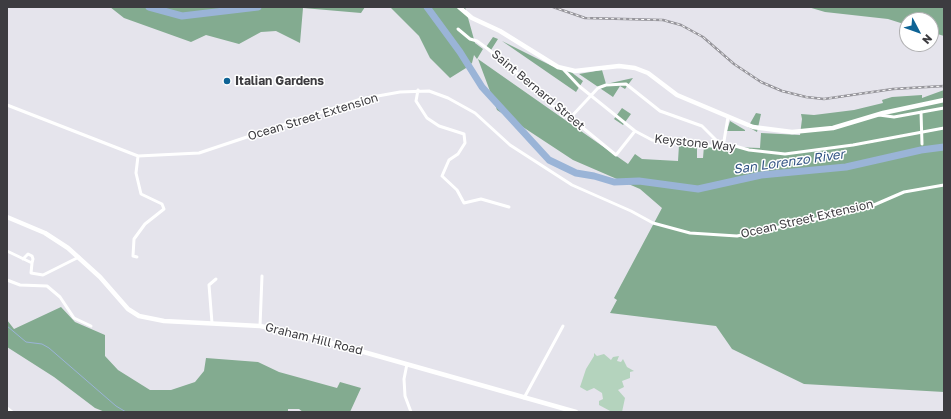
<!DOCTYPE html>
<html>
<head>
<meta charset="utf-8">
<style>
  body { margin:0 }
  #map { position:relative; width:951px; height:419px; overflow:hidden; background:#e5e4ec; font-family:"Golos Text",sans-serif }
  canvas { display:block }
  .frame { position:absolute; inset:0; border:8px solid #3d3c40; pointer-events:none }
  .north { position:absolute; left:899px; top:12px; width:40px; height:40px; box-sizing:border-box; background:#fff; border:1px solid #b1b1b3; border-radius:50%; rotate:131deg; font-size:11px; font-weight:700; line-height:16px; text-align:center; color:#3d3c40 }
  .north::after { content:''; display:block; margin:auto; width:14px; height:18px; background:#0e6395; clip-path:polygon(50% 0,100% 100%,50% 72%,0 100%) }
</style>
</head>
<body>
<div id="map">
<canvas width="951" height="419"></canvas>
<div class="frame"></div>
<div class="north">N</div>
</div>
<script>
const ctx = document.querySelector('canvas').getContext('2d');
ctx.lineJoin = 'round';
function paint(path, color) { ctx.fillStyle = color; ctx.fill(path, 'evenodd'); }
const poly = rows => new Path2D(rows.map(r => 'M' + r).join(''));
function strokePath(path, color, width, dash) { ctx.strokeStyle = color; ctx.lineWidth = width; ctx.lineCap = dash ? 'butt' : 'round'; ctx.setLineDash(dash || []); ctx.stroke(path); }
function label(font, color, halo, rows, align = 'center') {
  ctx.font = font + ' "Golos Text",sans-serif'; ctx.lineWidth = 3; ctx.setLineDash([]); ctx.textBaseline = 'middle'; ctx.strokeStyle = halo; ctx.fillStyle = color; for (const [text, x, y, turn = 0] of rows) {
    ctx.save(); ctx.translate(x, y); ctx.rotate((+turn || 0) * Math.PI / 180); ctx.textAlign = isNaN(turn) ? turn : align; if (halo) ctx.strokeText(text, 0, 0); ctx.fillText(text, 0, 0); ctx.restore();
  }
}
paint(poly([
  [594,353,597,356,604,354,611,360,613,357,619,356,617,361,621,362,623,359,627,367,634,371,630,372,630,378,622,381,624,387,618,390,625,398,622,412,612,412,599,405,599,401,603,399,602,393,594,388,587,391,580,387,586,369,594,356]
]), '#b4d3bd');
paint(poly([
  [110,7,365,7,361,13,303,8,300,43,276,31,261,32,239,44,206,35,191,42,124,18],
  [390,7,465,7,475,43,483,49,477,59,474,55,472,63,466,68,450,78,430,58,419,36],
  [808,7,944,7,944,36,931,32,931,20,907,20,907,25,888,19,825,12],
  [493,37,498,39,491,50,486,47],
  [502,41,552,66,571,72,583,81,576,92],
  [478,59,628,164,635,154,642,159,678,161,679,145,697,145,697,158,703,158,704,146,760,148,761,133,800,135,802,119,801,114,814,115,854,110,883,103,882,100,892,97,922,95,922,98,944,90,944,392,804,384,732,349,716,326,610,313,617,300,614,298,662,208,640,189,573,160,497,110],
  [602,70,606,84,633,78,625,89,620,86,613,97,579,74],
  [622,108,631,114,623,125,614,119],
  [756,113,761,114,757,132,748,127],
  [730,121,745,130,745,131,727,131],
  [61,307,75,322,105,335,105,356,118,370,150,390,171,390,195,382,204,371,206,358,258,362,279,372,337,388,340,382,361,388,350,412,303,412,299,409,288,409,288,412,105,412,95,408,54,377,7,347,7,320,14,329]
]), '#83ab90');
strokePath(poly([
  [7,326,26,342,42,344,49,348,116,406,126,412]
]), '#9ab4d7', 1);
strokePath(poly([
  [149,7,182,16,258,7],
  [427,7,460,52,482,87,549,160,576,173,594,176,614,182,639,181,698,189,761,175,846,167,921,150,944,147]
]), '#9ab4d7', 7);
strokePath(poly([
  [458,29,470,39,477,41,488,49,536,89,551,105,566,114,616,155,635,131],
  [564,70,579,86,635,131,652,140,687,144,723,147,735,146,749,150,785,154,853,145,944,128],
  [418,90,416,101,427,118,439,126,464,134,465,143,458,154,449,160,442,176,457,190,464,203,481,199,509,207],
  [7,105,138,156,199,153,361,99,400,92,429,91,448,98,475,113,510,145,572,185,631,211,653,223,690,233,737,236,867,208,904,192,944,185],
  [921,112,922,144],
  [879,115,894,117,944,108],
  [571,117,598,88,606,85,626,84,660,111,702,126,723,147],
  [723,147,728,117],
  [7,251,32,263,31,273,43,275,79,257],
  [137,257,133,256,134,239,145,224,164,209,162,204,141,194,136,173,138,156],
  [23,259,28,254,32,256,33,259,32,263],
  [7,280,20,285,47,286,60,297,74,318,91,326],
  [212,323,209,285,216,279],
  [260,326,262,276],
  [407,364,404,379,405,396,411,412],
  [524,398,563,326],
  [7,408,12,412]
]), '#fff', 3);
strokePath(poly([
  [459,7,472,18,500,31,558,67,575,71,619,66,635,68,648,73,677,95,753,127,792,132,833,128,883,113,944,100],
  [7,217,45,233,68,248,100,277,128,309,139,316,164,321,260,326,300,334,576,412]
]), '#fff', 4.5);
const rail = poly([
  [553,7,585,18,663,20,681,25,703,37,734,64,761,82,782,91,806,97,824,99,893,89,944,86]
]);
strokePath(rail, '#96959b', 2.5);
strokePath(rail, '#fff', 1, [3]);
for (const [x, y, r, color] of [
  [227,81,4,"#0e6395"]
]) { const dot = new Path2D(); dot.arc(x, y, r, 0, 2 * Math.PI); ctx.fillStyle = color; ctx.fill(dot); strokePath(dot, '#fff', 1.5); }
label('bold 12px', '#3d3c40', '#fff', [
  ["Italian Gardens",235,81]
], 'left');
label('12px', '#3d3c40', '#fff', [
  ["Saint Bernard Street",538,90,40],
  ["Ocean Street Extension",313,117,-17],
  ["Keystone Way",695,143,6],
  ["Ocean Street Extension",807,219,-13],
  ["Graham Hill Road",314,339,14]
]);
label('italic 13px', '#325484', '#fff', [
  ["San Lorenzo River",789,162,-8]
]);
</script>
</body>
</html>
